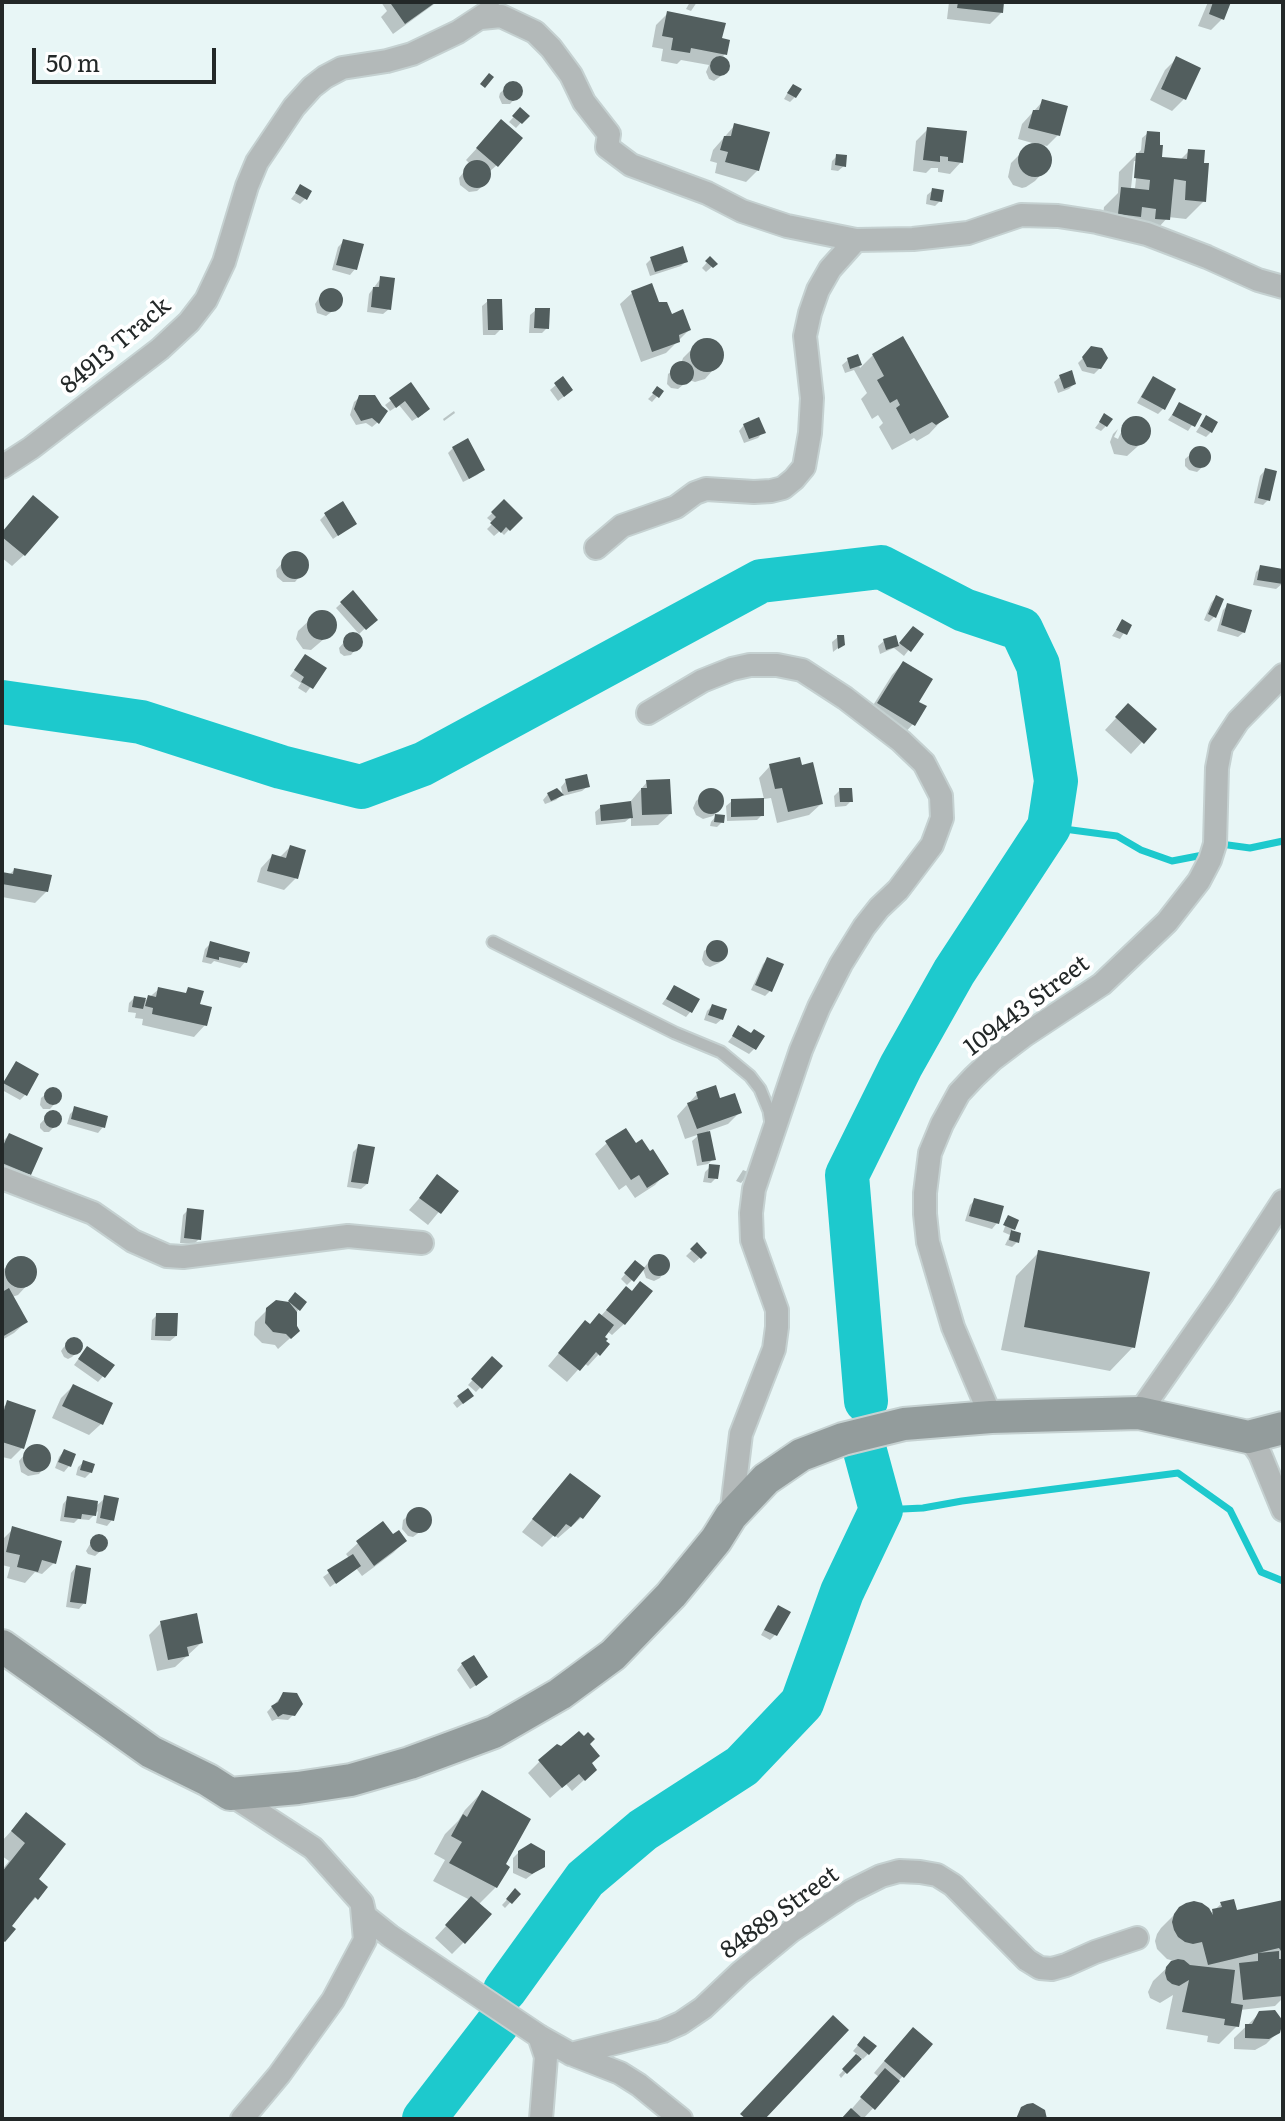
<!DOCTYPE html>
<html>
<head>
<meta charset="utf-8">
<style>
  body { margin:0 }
  #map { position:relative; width:1285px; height:2121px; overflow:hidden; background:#e8f6f6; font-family:Literata,serif }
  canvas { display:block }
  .frame { position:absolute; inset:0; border:4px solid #232828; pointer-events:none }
  .scale { position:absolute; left:32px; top:48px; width:184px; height:36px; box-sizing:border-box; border:4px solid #232828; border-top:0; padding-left:10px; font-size:24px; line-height:28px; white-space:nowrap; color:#232828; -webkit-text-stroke:6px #fff; paint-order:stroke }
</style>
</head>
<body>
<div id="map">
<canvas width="1285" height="2121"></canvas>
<div class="frame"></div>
<div class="scale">50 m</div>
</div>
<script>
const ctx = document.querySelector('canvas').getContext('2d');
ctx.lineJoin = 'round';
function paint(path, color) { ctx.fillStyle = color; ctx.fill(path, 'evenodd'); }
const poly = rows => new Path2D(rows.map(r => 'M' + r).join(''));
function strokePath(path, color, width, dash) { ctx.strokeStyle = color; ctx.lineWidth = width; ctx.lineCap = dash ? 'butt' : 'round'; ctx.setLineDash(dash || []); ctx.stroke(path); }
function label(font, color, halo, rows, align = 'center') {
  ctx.font = font + ' Literata,serif'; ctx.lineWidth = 8; ctx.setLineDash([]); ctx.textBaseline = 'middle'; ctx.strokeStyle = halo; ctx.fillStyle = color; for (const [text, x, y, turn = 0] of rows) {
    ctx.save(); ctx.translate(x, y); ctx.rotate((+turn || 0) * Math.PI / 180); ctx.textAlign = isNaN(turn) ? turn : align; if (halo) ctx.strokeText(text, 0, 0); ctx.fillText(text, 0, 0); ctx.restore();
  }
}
paint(poly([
  [381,2,437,2,393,34,381,17,387,11],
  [690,2,697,2,691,11,686,9],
  [949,2,1002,2,1001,13,990,24,947,19],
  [1208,2,1229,2,1222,19,1211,30,1198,26],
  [668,13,720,40,725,54,720,59,726,61,728,65,727,71,721,76,714,81,709,79,706,72,709,65,681,60,677,64,661,61,663,49,652,47,656,25],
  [1176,59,1198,69,1184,99,1172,111,1150,100,1165,70],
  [515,83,519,86,519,94,510,104,502,104,499,97,500,93,510,84],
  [788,92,795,97,790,102,784,99],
  [1043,101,1058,135,1047,146,1039,144,1048,154,1050,158,1047,168,1035,181,1026,187,1022,188,1013,185,1008,177,1011,163,1023,151,1036,144,1018,139,1022,124],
  [520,110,527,116,516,128,509,122],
  [735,125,758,170,746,182,715,173,717,163,710,161,713,150],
  [928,129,961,162,950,174,938,172,938,168,931,168,926,173,913,171,916,141],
  [1148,133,1160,158,1180,160,1189,151,1204,201,1186,219,1168,217,1150,237,1101,231,1104,207,1118,193,1119,172,1141,150,1142,138],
  [1134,161,1138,161,1135,188,1131,188],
  [490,134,497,165,489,172,487,182,477,191,469,192,460,185,459,178,470,164,466,160],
  [837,156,844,166,838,171,831,170,832,161],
  [301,186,305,199,300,204,291,199],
  [933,190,940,201,935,206,926,204,927,195],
  [343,242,355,269,350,275,332,270,338,247],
  [651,259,686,261,681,266,650,276,646,264],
  [710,259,715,264,706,272,702,268],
  [381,278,389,309,383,314,367,312,369,294],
  [651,286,657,304,689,330,666,353,641,362,620,304,632,293],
  [334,291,339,294,340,300,338,307,326,316,317,313,315,304,319,298,324,292],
  [488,301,501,329,495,335,483,335,482,306],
  [536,310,547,328,542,333,529,333,530,315],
  [708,340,717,343,722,352,720,362,705,379,695,382,689,380,678,389,671,388,667,384,668,374,681,364,683,358,699,342],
  [1092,349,1100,368,1094,374,1082,371,1078,363],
  [873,355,946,416,929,434,917,441,914,438,892,450,879,427,883,423,878,415,872,419,861,399,867,393,854,370,845,373,842,365,848,360,857,356,860,368],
  [1060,377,1074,384,1069,389,1058,393,1054,382],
  [1153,378,1174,390,1163,409,1158,414,1137,403,1148,384],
  [563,379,566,395,558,401,550,390],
  [411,385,423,414,412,421,399,405,390,411,385,405],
  [658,389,661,392,652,402,648,399],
  [360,397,378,422,372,427,366,423,356,425,350,415,354,402],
  [1180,404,1199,415,1188,431,1168,420],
  [454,411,455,413,444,421,443,419],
  [1104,416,1106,426,1101,431,1095,428],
  [1206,417,1211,432,1206,437,1196,432],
  [1133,418,1145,421,1149,429,1147,438,1127,456,1114,454,1110,442,1113,434,1118,429,1114,437,1118,439,1124,426,1121,426],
  [744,425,763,432,758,438,744,443,739,431],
  [1199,447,1205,449,1209,453,1208,462,1197,472,1189,470,1185,466,1185,459],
  [453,448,483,470,477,475,463,482,448,453],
  [1265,470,1268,500,1263,505,1254,503,1260,476],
  [504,502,520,518,504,535,500,531,494,536,487,529,493,523,487,518],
  [326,514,355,523,333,539,320,520],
  [2,532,24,555,12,566,2,558],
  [297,553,306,561,306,569,295,582,283,582,277,577,276,570,290,554],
  [1261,567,1283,571,1282,584,1276,589,1253,585,1256,572],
  [352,593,375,619,359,634,336,608],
  [1216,597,1214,617,1209,622,1204,620,1211,603],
  [1228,605,1244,632,1238,637,1217,631,1223,610],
  [320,612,329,614,334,621,331,633,311,650,303,649,296,639,298,631,317,613],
  [1122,622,1129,625,1120,639,1112,636],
  [908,633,921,634,904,656,894,648,880,654,878,646,884,641,895,638,897,647],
  [350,635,355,635,359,637,361,642,351,655,344,656,340,653,339,648],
  [838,637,843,644,833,652,832,642],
  [305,656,324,669,306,693,298,688,301,683,290,676],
  [903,663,917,702,913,724,902,736,867,715,892,675],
  [1128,705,1154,729,1131,754,1105,730],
  [770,766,821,804,809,815,777,823,771,798,764,799,759,778],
  [566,781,588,786,582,791,563,796,561,787],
  [647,782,670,814,658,825,631,826,631,817,625,822,596,825,595,812,601,807,630,802],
  [708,790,716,791,722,799,719,810,713,816,703,819,696,815,693,808,696,801],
  [840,790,851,801,846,806,835,807,834,796],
  [548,794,561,795,556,800,545,804,543,800],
  [732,801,762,815,757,820,727,821,726,806],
  [716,816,722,822,717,827,710,826,711,822],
  [290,847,296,878,284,890,257,882,261,868,272,856,279,858],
  [14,870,47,891,35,903,2,897,2,874,9,875],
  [716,942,724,945,726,951,725,957,719,963,710,967,705,965,702,960,704,951],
  [210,944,245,962,240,968,214,961,211,964,202,962,205,949],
  [768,959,770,991,765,996,751,990,763,964],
  [674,987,691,1011,686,1017,662,1004],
  [159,989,184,995,189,990,198,1006,205,1025,194,1037,142,1025,143,1019,135,1018,136,1013,128,1012,129,1003,134,998,146,1000],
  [712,1006,722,1019,716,1024,704,1020,707,1011],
  [739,1028,754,1049,749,1054,728,1042],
  [16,1064,25,1095,20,1100,2,1090,2,1084],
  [51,1090,55,1090,60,1095,59,1099,50,1109,43,1109,40,1105,41,1098],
  [697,1094,719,1100,740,1112,728,1124,708,1131,713,1159,708,1164,697,1166,692,1141,700,1134,685,1139,677,1116],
  [75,1109,103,1127,98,1133,67,1124,70,1114],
  [55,1113,58,1116,58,1123,49,1132,44,1132,40,1128,40,1124,49,1114],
  [9,1135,40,1149,29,1174,18,1186,2,1179,2,1142],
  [607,1143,636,1146,649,1153,666,1173,655,1185,635,1198,626,1185,619,1190,595,1154],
  [359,1146,367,1184,361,1189,347,1187,353,1152],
  [710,1167,716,1178,711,1183,703,1182,705,1172],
  [743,1170,748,1172,746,1177,741,1183,736,1181],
  [438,1177,456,1191,428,1225,409,1210],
  [975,1200,997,1223,992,1229,965,1221,970,1205],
  [188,1210,199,1239,194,1244,180,1243,183,1215],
  [1008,1217,1013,1229,1010,1232,1018,1235,1017,1242,1012,1247,1005,1245,1010,1235,1003,1232,1007,1221,1005,1221],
  [697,1245,705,1253,694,1263,686,1256],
  [1039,1252,1133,1347,1110,1371,1001,1350,1016,1276],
  [659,1256,664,1258,668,1266,660,1278,654,1281,646,1278,643,1269,627,1285,621,1279,635,1262,643,1269,652,1258],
  [22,1258,33,1265,35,1274,30,1282,18,1295,12,1297,26,1322,14,1333,2,1340,2,1271,13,1260],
  [626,1288,624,1324,612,1335,607,1331,599,1354,588,1366,584,1363,567,1382,548,1366,585,1322,590,1326,600,1317],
  [290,1300,299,1309,295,1314,298,1331,278,1349,275,1345,262,1343,254,1335,255,1322,267,1310,287,1304],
  [157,1315,176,1336,170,1341,151,1340,152,1320],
  [75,1339,80,1343,81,1347,78,1351,72,1357,68,1359,64,1357,61,1351,63,1348,69,1342],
  [82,1354,112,1366,98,1382,74,1365],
  [492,1359,500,1366,476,1392,468,1385],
  [73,1386,101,1424,89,1435,52,1418,61,1398],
  [459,1398,466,1401,457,1408,453,1403],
  [8,1403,22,1448,11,1459,2,1457,2,1408],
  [38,1446,46,1450,49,1461,39,1474,28,1476,21,1472,19,1461,30,1448],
  [64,1451,74,1455,69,1466,64,1472,55,1468,59,1457],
  [84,1462,91,1472,85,1478,76,1475,78,1467],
  [559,1487,581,1518,558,1538,554,1535,542,1547,522,1532],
  [68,1498,95,1507,105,1498,112,1520,107,1526,96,1523,98,1511,89,1520,78,1519,74,1523,60,1521,63,1504],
  [417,1508,427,1512,430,1518,429,1525,413,1537,408,1536,402,1529,403,1520],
  [13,1529,54,1563,42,1574,35,1572,25,1583,7,1578,10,1567,2,1565,2,1540],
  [97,1536,104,1538,106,1542,105,1547,95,1556,88,1554,86,1551,93,1539],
  [392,1537,405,1541,393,1553,362,1576,356,1568,330,1587,323,1577,349,1558,346,1554,358,1543],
  [76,1567,84,1603,79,1609,66,1607,71,1573],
  [779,1607,788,1613,775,1635,770,1640,761,1635,773,1613],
  [161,1623,201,1643,175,1667,157,1671,149,1635],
  [462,1664,481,1682,470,1689,457,1670],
  [284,1694,294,1714,288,1720,277,1719,272,1721,267,1712],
  [587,1744,590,1764,595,1770,572,1791,566,1784,550,1798,528,1773,540,1761],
  [482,1792,503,1865,496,1887,478,1905,464,1942,452,1954,435,1938,470,1900,433,1881,445,1860,434,1854,445,1834,458,1821,465,1810],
  [26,1815,36,1880,46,1887,9,1926,13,1929,2,1943,2,1870,9,1861,2,1856,2,1841],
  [519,1852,543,1866,526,1879,513,1873,513,1858],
  [515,1891,518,1894,505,1908,502,1905],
  [1221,1904,1235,1913,1283,1907,1283,1998,1275,2006,1240,2010,1237,2026,1219,2044,1207,2042,1208,2036,1166,2029,1173,1995,1160,2003,1150,1998,1148,1992,1153,1981,1174,1961,1167,1959,1157,1949,1155,1941,1157,1934,1161,1928,1180,1909,1210,1914],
  [1260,2013,1278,2032,1266,2044,1255,2050,1234,2049,1234,2038],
  [901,2041,903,2076,863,2119,843,2119,879,2077,874,2073],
  [859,2044,868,2054,863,2059,860,2057,841,2078,839,2075,858,2055,853,2051]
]), '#0003');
strokePath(poly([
  [1049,827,1117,836,1141,850,1172,861,1203,855],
  [1228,845,1250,848,1283,841],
  [881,1510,923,1508,962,1501,1178,1473,1230,1510,1261,1572,1283,1581]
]), '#1dc9cd', 7);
strokePath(poly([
  [2,702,141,722,281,767,361,787,423,764,761,581,881,567,964,610,1021,629,1038,665,1056,781,1049,827,954,972,901,1066,847,1175,866,1401],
  [505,1990,585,1879,643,1830,742,1766,802,1703,842,1592,881,1510,865,1451],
  [424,2119,498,2023]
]), '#1dc9cd', 44);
paint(poly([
  [394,2,436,2,405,24,391,4],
  [958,2,1004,2,1003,13,957,8],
  [1213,2,1231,2,1224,20,1209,14],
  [667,11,726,23,722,38,730,40,727,55,691,48,690,53,671,50,673,38,662,36],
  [1176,56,1201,68,1186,100,1161,89],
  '710 66a10 10 0 1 1 20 0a10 10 0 1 1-20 0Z',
  [489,73,494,77,485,88,480,84],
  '503 91a10 10 0 1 1 20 0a10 10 0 1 1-20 0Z',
  [793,84,802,89,796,98,787,93],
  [1042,99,1068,106,1060,136,1028,128,1033,110,1039,110],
  [520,107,530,116,522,124,512,116],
  [501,119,523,138,498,167,476,148],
  [734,123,770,132,759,171,725,162,728,152,720,150,724,136,731,136],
  [927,127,967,131,963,163,948,161,948,157,940,156,940,162,923,160],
  [1147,131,1160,132,1160,145,1163,145,1162,157,1187,159,1188,149,1205,150,1204,163,1209,163,1206,202,1185,200,1186,181,1174,179,1170,220,1155,219,1156,209,1142,207,1141,217,1118,214,1121,187,1149,190,1150,180,1134,178,1136,153,1144,153],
  '1018 160a17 17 0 1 1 34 0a17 17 0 1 1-34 0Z',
  [836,154,847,155,846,167,835,165],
  '463 174a14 14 0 1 1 28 0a14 14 0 1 1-28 0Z',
  [300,184,312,191,307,200,295,193],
  [932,188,944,190,942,202,930,200],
  [343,239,364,244,357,270,336,265],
  [683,246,688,262,655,272,650,257],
  [710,256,718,264,713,268,705,261],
  [380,276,395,278,391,310,371,307,373,287,379,287],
  [652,283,659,302,667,302,672,314,683,309,691,330,679,335,680,342,652,352,631,291],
  '319 300a12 12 0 1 1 24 0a12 12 0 1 1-24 0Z',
  [487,299,502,299,503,330,488,330],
  [535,308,550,308,549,329,534,328],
  [903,336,949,417,936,425,932,422,910,434,896,408,900,405,897,399,890,403,877,380,884,376,872,354],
  '690 355a17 17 0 1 1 34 0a17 17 0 1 1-34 0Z',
  [1091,346,1102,348,1108,358,1101,369,1087,367,1082,357],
  [858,354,862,365,850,369,847,358],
  '670 373a12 12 0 1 1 24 0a12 12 0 1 1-24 0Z',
  [1072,370,1076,384,1064,389,1059,375],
  [563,376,573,390,564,397,554,383],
  [1153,376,1176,389,1165,410,1141,397],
  [411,382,430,409,418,418,405,401,396,408,389,398],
  [657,386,664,391,659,398,652,393],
  [359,395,375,395,382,406,388,411,379,424,372,418,361,421,354,409],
  [1179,402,1202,414,1195,427,1172,415],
  [1104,413,1113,419,1107,427,1099,422],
  [1206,415,1218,422,1212,433,1200,426],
  '1121 431a15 15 0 1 1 30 0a15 15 0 1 1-30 0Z',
  [759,417,766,433,749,439,743,424],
  [468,438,485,470,469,479,452,447],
  '1189 457a11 11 0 1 1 22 0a11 11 0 1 1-22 0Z',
  [1265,468,1277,471,1270,501,1258,498],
  [33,495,59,517,25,556,2,537,2,532],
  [504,499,523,518,510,531,506,527,501,533,490,523,496,517,491,512],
  [343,501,357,524,338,536,324,513],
  '281 565a14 14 0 1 1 28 0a14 14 0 1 1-28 0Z',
  [1260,565,1283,569,1283,584,1257,580],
  [353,590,378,620,366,630,340,602],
  [1216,595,1224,599,1216,618,1208,614],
  [1227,603,1252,610,1245,633,1221,625],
  '307 625a15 15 0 1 1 30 0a15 15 0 1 1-30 0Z',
  [1122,619,1132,625,1127,635,1116,630],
  [913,626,924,634,911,652,899,643],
  '343 642a10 10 0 1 1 20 0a10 10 0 1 1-20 0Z',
  [837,635,844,635,845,645,838,649],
  [896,635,899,646,886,650,883,639],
  [305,654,327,668,313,689,301,682,304,677,294,670],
  [903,661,933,679,919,702,927,706,915,726,877,703],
  [1128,703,1157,729,1144,744,1115,717],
  [800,757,802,765,813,762,823,804,788,812,782,788,775,789,769,764],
  [587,774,590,787,568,792,565,779],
  [670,779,672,814,642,815,641,788,647,788,646,780],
  '698 801a13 13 0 1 1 26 0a13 13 0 1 1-26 0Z',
  [557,788,564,795,551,801,547,793],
  [839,788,852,788,853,802,840,802],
  [764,798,764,816,731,817,731,799],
  [631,801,633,818,601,821,600,805],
  [715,814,725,815,724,823,714,822],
  [290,845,306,850,298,879,267,871,272,854,286,858],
  [14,868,52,875,48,892,2,884,2,872,13,874],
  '706 951a11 11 0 1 1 22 0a11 11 0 1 1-22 0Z',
  [210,941,250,952,247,963,219,957,219,960,206,957],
  [767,957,784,964,772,992,755,985],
  [674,985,700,999,692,1013,666,999],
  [158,987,186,993,188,987,204,991,200,1004,212,1007,207,1026,152,1014,153,1008,145,1006,148,995,156,997],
  [134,996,146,998,143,1009,132,1007],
  [712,1004,727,1009,723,1020,708,1015],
  [738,1025,751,1033,754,1029,765,1036,756,1050,732,1036],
  [16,1061,39,1074,27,1096,3,1083],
  [716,1085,720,1098,735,1093,742,1113,697,1129,687,1103,698,1099,696,1092],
  '44 1096a9 9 0 1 1 18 0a9 9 0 1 1-18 0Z',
  [74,1106,108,1116,105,1128,71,1119],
  '44 1119a9 9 0 1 1 18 0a9 9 0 1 1-18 0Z',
  [626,1128,636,1143,642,1139,650,1151,653,1149,669,1174,647,1188,639,1175,631,1180,605,1141],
  [710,1131,716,1160,702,1162,697,1134],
  [9,1133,43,1148,31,1175,2,1163,2,1148],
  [358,1144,375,1147,368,1184,351,1182],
  [709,1164,720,1165,718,1179,708,1178],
  [437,1174,459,1191,441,1214,419,1198],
  [974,1198,1004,1206,999,1224,969,1216],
  [187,1208,204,1210,201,1240,184,1238],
  [1008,1215,1019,1220,1015,1230,1003,1225],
  [1011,1230,1021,1233,1019,1243,1009,1240],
  [697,1242,707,1253,701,1259,690,1249],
  [1038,1250,1150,1272,1135,1348,1024,1327],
  '648 1265a11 11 0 1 1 22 0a11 11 0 1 1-22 0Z',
  '5 1272a16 16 0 1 1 32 0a16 16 0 1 1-32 0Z',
  [635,1260,645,1268,634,1282,624,1273],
  [640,1281,653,1291,625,1325,606,1310,626,1286,632,1291],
  [9,1288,28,1322,2,1337,2,1292],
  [295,1292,307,1302,300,1311,288,1301],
  [276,1300,289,1302,297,1312,297,1326,300,1331,291,1339,286,1334,273,1332,265,1323,266,1308],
  [156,1313,178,1313,177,1336,155,1336],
  [599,1313,614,1325,605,1337,608,1339,606,1341,610,1344,600,1356,596,1352,580,1371,558,1353,585,1320,590,1324],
  '65 1346a9 9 0 1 1 18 0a9 9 0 1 1-18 0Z',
  [87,1346,115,1365,105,1378,78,1359],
  [492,1356,503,1366,482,1389,471,1379],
  [73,1384,113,1403,103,1425,62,1406],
  [468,1388,474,1396,463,1404,457,1396],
  [7,1400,36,1410,24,1449,2,1442,2,1417],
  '23 1458a14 14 0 1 1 28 0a14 14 0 1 1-28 0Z',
  [64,1449,76,1454,71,1467,58,1462],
  [83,1460,95,1464,92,1473,80,1470],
  [570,1473,601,1496,583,1519,580,1517,571,1527,566,1524,555,1537,532,1519],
  [104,1495,119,1498,114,1521,100,1518],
  [67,1496,98,1501,96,1516,82,1514,81,1519,64,1517],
  '406 1520a13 13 0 1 1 26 0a13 13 0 1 1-26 0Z',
  [383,1521,393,1534,399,1530,407,1541,374,1566,356,1541],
  [12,1526,62,1541,56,1564,42,1560,38,1572,17,1567,20,1555,6,1552],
  '90 1543a9 9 0 1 1 18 0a9 9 0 1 1-18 0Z',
  [353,1554,361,1566,336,1584,327,1570],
  [76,1565,91,1568,86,1604,70,1602],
  [778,1605,791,1612,777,1636,764,1630],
  [197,1613,203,1643,187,1647,189,1656,168,1660,160,1621],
  [474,1655,488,1677,476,1686,461,1663],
  [283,1692,297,1693,303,1704,295,1716,283,1714,278,1717,271,1706,278,1702],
  [579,1731,584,1736,588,1732,595,1739,590,1744,600,1756,592,1763,597,1770,585,1781,579,1774,562,1788,538,1760,557,1744,561,1746],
  [482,1790,531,1819,506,1864,510,1867,497,1888,449,1863,462,1842,451,1836,463,1814,467,1817],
  [26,1812,66,1844,39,1879,48,1887,38,1900,35,1897,12,1926,16,1929,5,1942,2,1940,2,1872,25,1843,11,1831],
  [531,1843,545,1851,545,1867,532,1874,518,1868,518,1851],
  [515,1888,521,1894,512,1904,506,1899],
  [471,1896,492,1914,465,1944,445,1925],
  [1234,1899,1237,1910,1283,1900,1283,1954,1279,1948,1208,1965,1202,1942,1193,1944,1185,1942,1178,1937,1174,1930,1172,1922,1174,1914,1179,1907,1186,1903,1194,1901,1202,1903,1209,1908,1213,1915,1212,1909,1222,1907,1220,1902],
  [1279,1951,1279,1959,1283,1959,1283,1996,1243,2000,1239,1963,1258,1961,1258,1953],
  [1178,1959,1184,1960,1190,1965,1235,1970,1231,2003,1243,2005,1239,2027,1224,2025,1225,2019,1182,2012,1189,1980,1179,1986,1172,1984,1167,1980,1165,1973,1166,1967,1171,1961],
  [1275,2010,1283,2021,1280,2033,1269,2039,1245,2038,1245,2024,1252,2024,1259,2011],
  [833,2015,849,2030,765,2119,746,2119,740,2114],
  [913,2027,933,2044,904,2078,884,2061],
  [864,2036,877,2046,869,2055,857,2045],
  [856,2054,862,2059,847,2074,842,2069],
  [885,2068,900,2081,875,2110,860,2097],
  [1033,2103,1045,2110,1047,2119,1016,2119,1021,2107,1027,2104],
  [851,2108,863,2119,841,2119]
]), '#525e5e');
const lane = poly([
  [493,942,675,1033,721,1052,750,1076,760,1089,769,1111,771,1124]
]);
const street = poly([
  [481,18,501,16,535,32,551,48,571,75,584,102,609,134,607,147,631,165,707,193,742,211,787,226,856,240,913,239,968,233,1021,215,1058,216,1097,222,1147,234,1207,257,1258,280,1283,287],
  [2,467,31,448,160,349,189,322,206,300,224,262,247,186,257,162,294,107,312,87,325,77,342,68,387,61,412,54,458,32,490,11],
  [596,548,622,526,676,507,695,493,706,489,754,492,771,491,783,488,794,479,804,467,810,433,812,398,805,336,810,313,818,290,830,269,856,240],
  [648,713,702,681,732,669,750,665,777,665,802,670,845,698,901,741,924,763,941,796,942,818,932,845,898,890,879,908,864,927,841,964,819,1007,801,1050,754,1189,751,1213,752,1240,777,1310,777,1327,774,1349,741,1434,731,1516],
  [2,1178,93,1213,133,1241,167,1256,183,1257,348,1236,422,1243],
  [1139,1413,1223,1293,1283,1201],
  [991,1417,953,1327,928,1242,925,1214,925,1193,930,1153,942,1124,959,1093,974,1077,992,1060,1025,1035,1102,984,1167,922,1199,881,1210,860,1215,844,1217,768,1221,747,1238,721,1283,675],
  [1248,1437,1260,1454,1283,1510],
  [230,1794,313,1848,362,1903,365,1916,390,1936,539,2036,571,2054,620,2073,639,2085,681,2119],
  [539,2036,546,2057,541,2119],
  [571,2054,663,2031,681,2023,703,2008,740,1973,791,1931,851,1891,881,1876,899,1871,920,1872,937,1875,953,1885,1027,1960,1040,1968,1052,1969,1066,1965,1095,1952,1137,1938],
  [242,2119,279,2075,333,2000,365,1940,362,1907]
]);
const secondary = poly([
  [2,1646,151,1752,208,1780,230,1794,298,1788,351,1780,410,1763,494,1732,560,1694,613,1655,671,1595,716,1540,731,1516,766,1479,801,1455,843,1439,904,1424,991,1417,1139,1413,1248,1437,1283,1428]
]);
strokePath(lane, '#c5d1d1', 15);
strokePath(street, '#c5d1d1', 26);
strokePath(secondary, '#c5d1d1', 36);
strokePath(lane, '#b3b9b9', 11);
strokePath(street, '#b3b9b9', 22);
strokePath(secondary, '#939c9c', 32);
label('24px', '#232828', '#fff', [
  ["84913 Track",116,346,-40],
  ["109443 Street",1027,1006,-37],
  ["84889 Street",780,1913,-36]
]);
</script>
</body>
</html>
